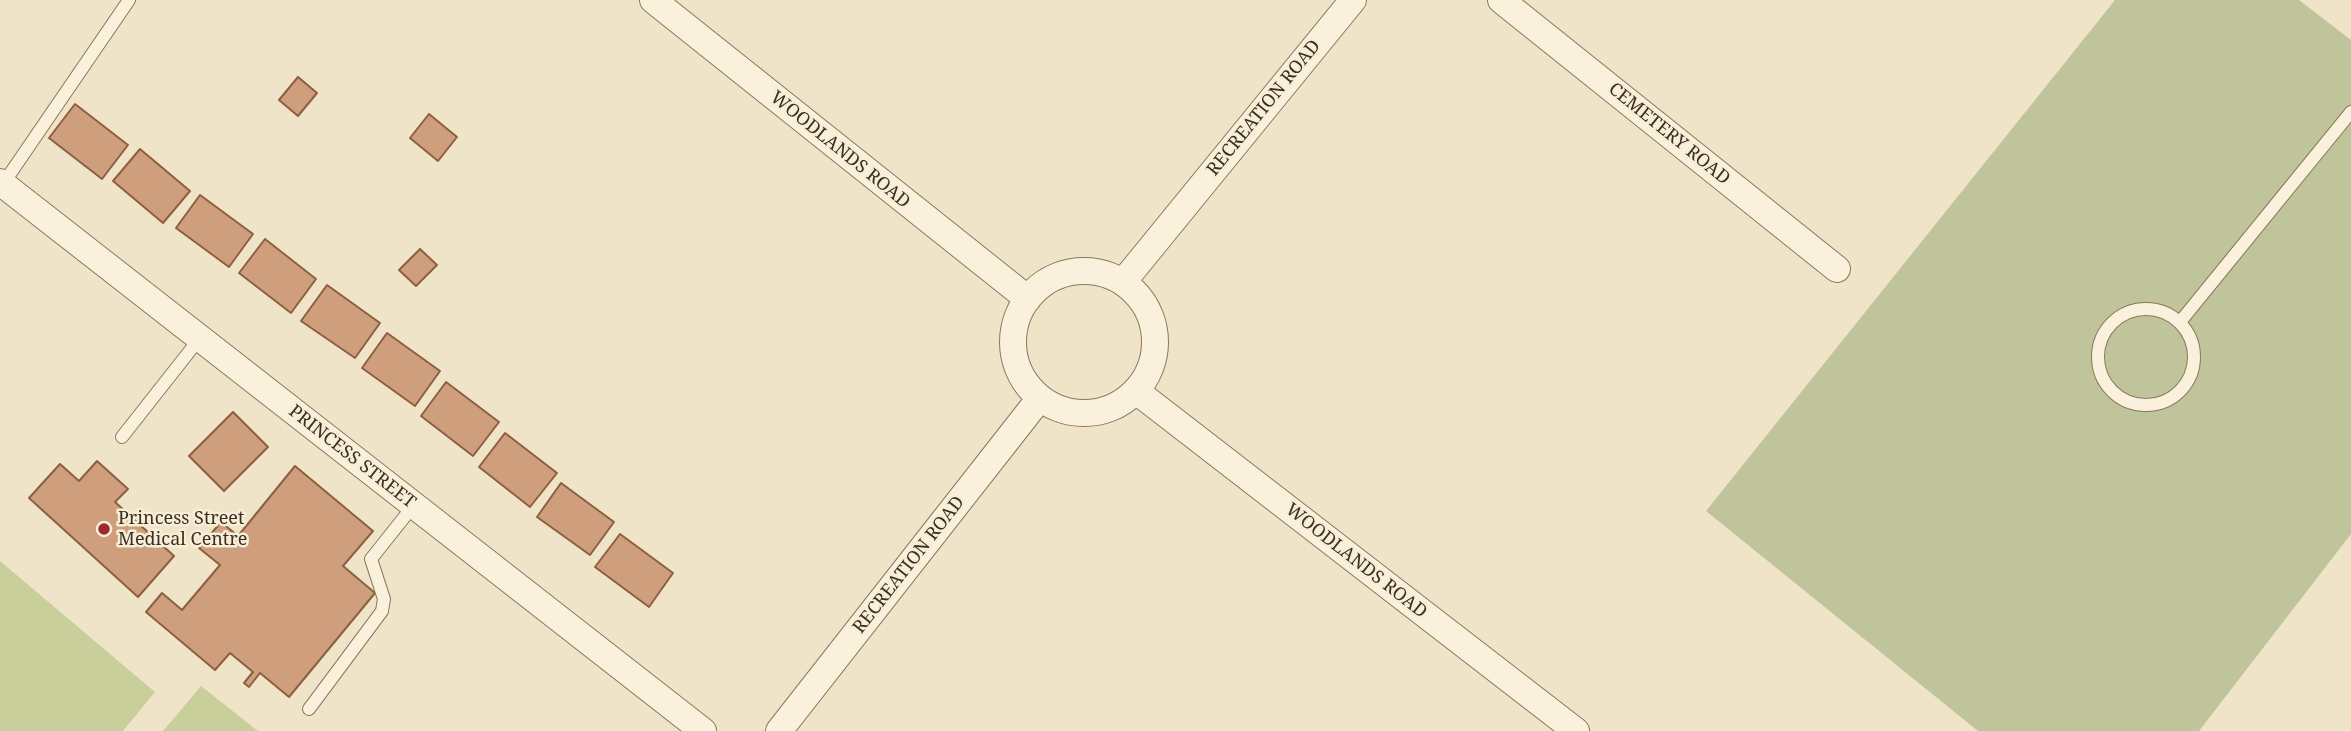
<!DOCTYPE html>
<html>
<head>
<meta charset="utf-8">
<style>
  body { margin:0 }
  canvas { display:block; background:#f0e4c8 }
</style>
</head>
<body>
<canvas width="2351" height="731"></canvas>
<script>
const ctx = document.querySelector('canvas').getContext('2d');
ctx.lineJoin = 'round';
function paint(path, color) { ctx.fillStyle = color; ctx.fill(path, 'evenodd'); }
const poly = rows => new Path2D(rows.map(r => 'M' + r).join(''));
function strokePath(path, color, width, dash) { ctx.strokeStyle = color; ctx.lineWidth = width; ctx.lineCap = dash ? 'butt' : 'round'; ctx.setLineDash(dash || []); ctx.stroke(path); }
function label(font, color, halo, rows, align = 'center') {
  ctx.font = font + ' "Noto Serif",serif'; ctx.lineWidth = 5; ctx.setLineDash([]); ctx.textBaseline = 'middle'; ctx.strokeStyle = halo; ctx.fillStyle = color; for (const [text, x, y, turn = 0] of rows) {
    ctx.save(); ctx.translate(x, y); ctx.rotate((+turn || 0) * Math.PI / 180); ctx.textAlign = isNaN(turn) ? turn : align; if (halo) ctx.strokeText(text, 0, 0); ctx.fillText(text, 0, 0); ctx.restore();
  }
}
paint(poly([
  [0,561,155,692,123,731,0,731],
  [201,686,258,731,163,731]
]), '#c9cf9b');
paint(poly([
  [2115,0,2299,0,2351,40,2351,534,2199,731,1978,731,1706,511]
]), '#bfc49a');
const building = poly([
  [298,77,317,93,298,116,279,100,298,77],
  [75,104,128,145,102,179,49,138,75,104],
  [429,114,457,137,438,161,410,138,429,114],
  [140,149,190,191,163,223,113,181,140,149],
  [200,195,253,234,229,267,176,228,200,195],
  [265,239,316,279,291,313,239,273,265,239],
  [420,249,437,265,416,286,399,270,420,249],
  [327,285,380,323,355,358,301,321,327,285],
  [387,333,440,371,415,406,362,368,387,333],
  [446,382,499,422,473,456,421,416,446,382],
  [233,412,268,447,224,491,189,456,233,412],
  [505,433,557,473,530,507,479,467,505,433],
  [97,461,128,489,115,502,174,556,138,597,29,498,60,464,79,481,97,461],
  [295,466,373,531,343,566,375,593,289,697,260,673,249,687,244,683,253,672,230,653,215,670,146,612,162,593,182,610,220,565,199,548,221,522,238,536,295,466],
  [561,483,614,522,590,555,537,517,561,483],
  [620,534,673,573,649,607,595,567,620,534]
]);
paint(building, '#cf9f7d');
strokePath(building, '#8d5f41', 2);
const service = poly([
  [3,184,129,0],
  '2098 357a48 48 0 1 1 96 0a48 48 0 1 1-96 0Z',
  [2180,322,2351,112],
  [122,437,200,338],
  [309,709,382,611,384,599,371,559,414,505]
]);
const minor = poly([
  [653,0,1028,299],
  [1501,0,1837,269],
  [0,182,703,731],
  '1013 342a71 71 0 1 1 142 0a71 71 0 1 1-142 0Z',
  [1123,282,1353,0],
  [1136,391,1576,731],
  [779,731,1040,398]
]);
strokePath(service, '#8d765c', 14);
strokePath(minor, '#8d765c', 28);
strokePath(service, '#faf1dc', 12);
strokePath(minor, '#faf1dc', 26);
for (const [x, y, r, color] of [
  [104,529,7,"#9e2a2b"]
]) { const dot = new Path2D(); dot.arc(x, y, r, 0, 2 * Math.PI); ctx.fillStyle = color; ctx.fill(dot); strokePath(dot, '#f7eed8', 2.5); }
label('18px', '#3d2e20', '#f7eed8', [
  ["RECREATION ROAD",1264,108,-51],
  ["CEMETERY ROAD",1669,134,39],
  ["WOODLANDS ROAD",840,150,39],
  ["PRINCESS STREET",352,457,38],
  ["WOODLANDS ROAD",1356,561,38],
  ["RECREATION ROAD",909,565,-52]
]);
label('18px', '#3d2e20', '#f7eed8', [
  ["Princess Street",118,519],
  ["Medical Centre",118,540]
], 'left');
</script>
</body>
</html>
